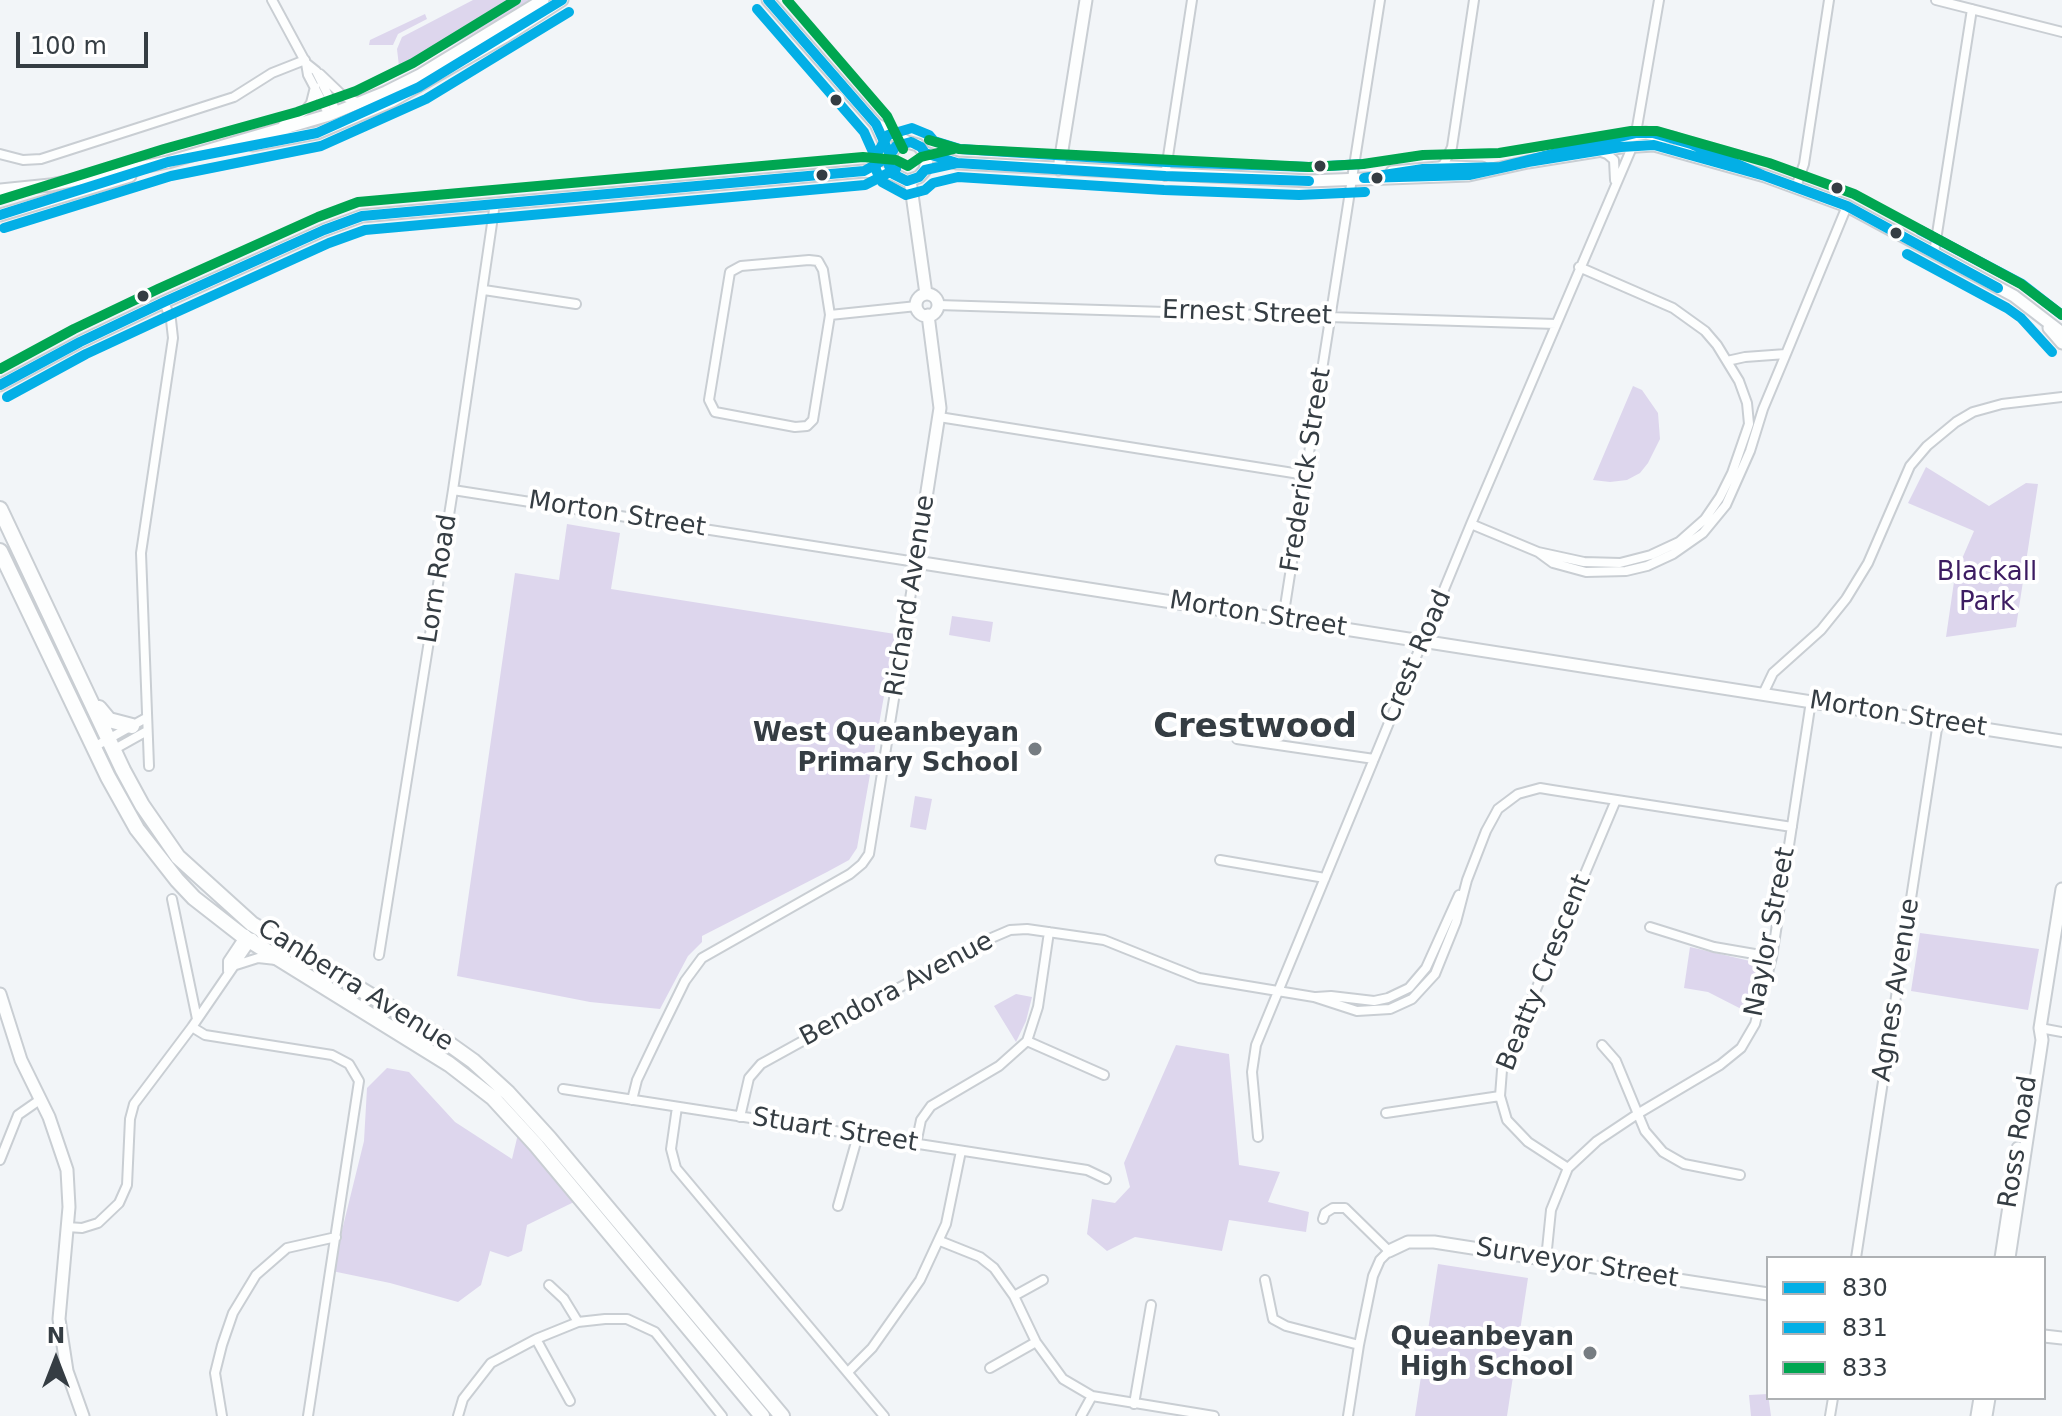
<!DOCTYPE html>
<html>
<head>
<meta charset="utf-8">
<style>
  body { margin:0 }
  #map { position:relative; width:2062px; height:1416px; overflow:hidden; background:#f2f5f8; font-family:"DejaVu Sans",sans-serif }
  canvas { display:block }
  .legend { position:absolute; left:1766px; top:1256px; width:280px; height:144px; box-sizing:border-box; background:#fff; border:2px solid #aeb1b4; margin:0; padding:10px 14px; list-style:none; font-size:24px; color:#353d43 }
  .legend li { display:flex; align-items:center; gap:16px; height:40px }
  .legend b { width:40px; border:2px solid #aeb1b4 }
  .north { position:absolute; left:16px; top:1320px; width:80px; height:80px; -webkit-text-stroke:6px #fff; paint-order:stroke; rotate:0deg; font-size:22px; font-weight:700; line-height:32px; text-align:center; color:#353d43 }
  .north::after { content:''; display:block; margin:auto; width:28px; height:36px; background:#353d43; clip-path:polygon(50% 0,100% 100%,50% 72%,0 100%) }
  .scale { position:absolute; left:16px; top:32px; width:132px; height:36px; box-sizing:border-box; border:4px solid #353d43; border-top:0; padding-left:10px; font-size:24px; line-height:28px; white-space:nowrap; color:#353d43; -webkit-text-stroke:6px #fff; paint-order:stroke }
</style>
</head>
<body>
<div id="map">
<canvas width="2062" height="1416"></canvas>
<ul class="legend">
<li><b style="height:10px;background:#03afe6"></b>830</li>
<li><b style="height:10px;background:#03afe6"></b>831</li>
<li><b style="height:10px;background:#00a651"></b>833</li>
</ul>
<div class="north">N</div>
<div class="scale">100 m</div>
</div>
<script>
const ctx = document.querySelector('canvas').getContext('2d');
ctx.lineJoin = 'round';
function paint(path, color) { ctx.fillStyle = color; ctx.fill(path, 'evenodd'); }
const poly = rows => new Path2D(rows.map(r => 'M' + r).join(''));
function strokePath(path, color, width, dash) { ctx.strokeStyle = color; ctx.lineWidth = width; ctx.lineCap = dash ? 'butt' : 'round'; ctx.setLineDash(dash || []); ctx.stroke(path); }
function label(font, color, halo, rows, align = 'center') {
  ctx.font = font + ' "DejaVu Sans",sans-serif'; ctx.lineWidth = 8; ctx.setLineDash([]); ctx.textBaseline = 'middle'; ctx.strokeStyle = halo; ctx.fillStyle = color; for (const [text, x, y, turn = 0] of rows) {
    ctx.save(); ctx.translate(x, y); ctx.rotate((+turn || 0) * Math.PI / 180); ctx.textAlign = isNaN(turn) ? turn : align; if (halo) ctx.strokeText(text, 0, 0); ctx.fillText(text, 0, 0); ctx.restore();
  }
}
paint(poly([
  [473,0,532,0,400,75,397,49,402,37],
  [425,14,427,19,398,34,393,45,369,45,370,40],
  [1633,386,1642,390,1658,413,1660,439,1648,463,1640,473,1627,480,1610,482,1593,480],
  [1926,467,1989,506,2026,483,2038,484,2016,627,1946,637,1955,575,1974,531,1908,503],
  [567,524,620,533,611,589,895,634,857,848,849,860,827,872,702,936,702,942,688,956,660,1009,590,1002,457,976,515,573,559,580],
  [952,616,993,622,990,642,949,635],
  [915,796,932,799,926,830,910,827],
  [1920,933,2039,949,2028,1010,1911,991],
  [1690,947,1763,964,1753,1015,1708,992,1684,988],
  [1016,994,1032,997,1026,1021,1016,1042,994,1006],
  [1176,1045,1229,1054,1239,1165,1280,1172,1268,1202,1309,1212,1306,1232,1229,1220,1222,1251,1135,1237,1107,1251,1087,1234,1092,1199,1115,1203,1130,1187,1124,1163],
  [387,1068,409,1072,455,1122,512,1159,518,1134,576,1201,527,1225,522,1251,508,1257,490,1251,481,1285,458,1302,390,1283,332,1271,364,1141,367,1088],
  [1438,1264,1528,1278,1507,1416,1415,1416],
  [1768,1394,1771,1416,1751,1416,1749,1395]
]), '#ddd6ed');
const street = poly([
  [272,0,306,63,308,75,329,115],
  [1936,0,2062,32],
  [306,63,316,71,337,113],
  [320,74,343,96,359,103],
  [283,125,305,111,311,103,315,87],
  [1636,133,1659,0],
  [1598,151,1607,154,1614,160,1615,180],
  [0,154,23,160,41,159,234,97,272,73,305,60],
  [1438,168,1444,164,1452,147,1474,0],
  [1165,176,1192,0],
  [1796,187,1804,164,1829,0],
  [1934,253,1972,9],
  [809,260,818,261,823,270,830,315,813,420,807,426,795,427,715,412,709,400,730,272,741,266,809,260],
  [484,290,576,304],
  [938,305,1556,324],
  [830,315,917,306],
  [1727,361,1745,357,1786,354,1847,206],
  [939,417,1306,475],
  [453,490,916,562,869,854,862,864,850,874,702,958,685,981,659,1034,637,1080,632,1100],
  [1471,524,1538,552,1553,563,1586,572,1626,571,1647,566,1673,554,1703,533,1726,505,1750,451,1763,409,1786,354],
  [1538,552,1584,562,1620,563,1651,555,1679,542,1705,519,1720,497,1732,473,1749,424,1747,403,1739,381,1717,345,1705,331,1673,308,1579,267],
  [1283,619,1380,0],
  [1763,694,1773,673,1821,630,1846,599,1868,563,1910,466,1927,446,1956,422,1973,412,2002,404,2062,397],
  [1237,739,1374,759],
  [94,747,146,718],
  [113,750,147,731],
  [149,766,141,553,173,338,171,320,164,302],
  [1220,860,1325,878],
  [172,899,197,1019],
  [1650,927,1714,947,1772,957],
  [379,955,453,490,495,203],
  [236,965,258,958,276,960],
  [228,971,228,961,246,934],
  [1316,997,1331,996,1374,1001,1388,998,1409,988,1426,968,1459,895],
  [192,1027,205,1035,332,1055,349,1064,359,1081,308,1416],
  [2040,1028,2062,1032],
  [1027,1041,1104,1075],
  [1602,1045,1616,1061,1645,1131,1663,1152,1684,1164,1740,1175],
  [563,1089,1087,1170,1106,1179],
  [677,1107,671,1149,676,1168,884,1416],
  [1386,1113,1500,1096],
  [740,1117,749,1078,761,1064,982,942,1010,930,1027,929,1104,940,1199,978,1314,997,1357,1011,1390,1009,1412,999,1435,974,1456,922,1467,880,1486,831,1498,809,1518,794,1540,788,1552,790,1792,827],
  [1258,1137,1252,1072,1256,1045,1471,524,1633,145],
  [916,1144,921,1120,931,1106,999,1066,1027,1041,1038,1007,1049,932],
  [0,1160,18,1115,41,1099],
  [1568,1168,1528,1142,1507,1120,1500,1096,1502,1070,1616,800],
  [838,1206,858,1135],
  [1323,1219,1325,1213,1333,1208,1345,1208,1389,1251,1380,1260,1373,1276,1359,1345,1348,1416],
  [67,1227,82,1228,98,1223,119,1203,127,1185,130,1119,134,1104,192,1027,253,938],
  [940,1241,980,1257,994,1268,1014,1296,1036,1342,1063,1379,1092,1396,1214,1416],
  [1856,1258,1938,722],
  [1546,1259,1551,1210,1568,1168,1597,1141,1639,1113,1720,1065,1741,1048,1755,1024,1772,957,1811,701],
  [1265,1280,1273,1319,1286,1326,1359,1345],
  [549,1285,564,1299,578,1322],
  [1014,1296,1043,1280],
  [536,1339,570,1401],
  [990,1368,1036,1342],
  [848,1372,872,1348,920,1280,946,1224,961,1151],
  [1134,1404,1151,1305],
  [222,1416,215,1373,222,1345,233,1313,256,1275,287,1248,336,1237],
  [458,1416,463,1399,491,1363,536,1339,578,1322,605,1319,627,1319,655,1332,722,1416],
  [1081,1416,1092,1396],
  [1830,1416,1833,1398]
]);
const secondary = poly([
  [768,0,876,124,890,155],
  [876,124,907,142,918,145,925,153,927,160,925,170,919,177,907,181,893,174,889,161,893,149,907,142],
  [253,145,317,133,392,101,504,37,562,0],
  [925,153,957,163,1309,181,1469,175,1528,162,1621,147,1654,145,1765,176,1847,206,2014,296,2062,333],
  [1549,154,1601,140,1646,133,1673,138,1720,157],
  [1059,169,1086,0],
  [1392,172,1450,167,1482,168],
  [910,180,926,294],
  [0,190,50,185,168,162,329,115,386,92,420,75,543,0],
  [0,215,130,176],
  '916 305a11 11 0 1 1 22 0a11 11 0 1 1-22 0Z',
  [928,315,940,408,916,562,2062,741],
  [2049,328,2062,343],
  [0,385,80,342,164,302,324,230,362,216,864,171,893,174],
  [0,994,21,1060,49,1117,67,1170,69,1207,59,1319,67,1371,83,1416],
  [1389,1251,1408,1242,1434,1242,1768,1294],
  [2001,1258,2018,1148],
  [2009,1258,2042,1040,2040,1028,2062,889],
  [2044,1336,2062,1338],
  [1977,1416,1980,1398],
  [1986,1416,1989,1398]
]);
const highway = poly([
  [0,509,123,770,142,805,178,857,252,924,438,1036,473,1061,508,1093,549,1138,782,1416],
  [0,551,108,777,137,829,177,880,194,898,244,937,449,1064,493,1098,536,1145,762,1416],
  [99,708,109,720,132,726]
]);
strokePath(street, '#c9ced3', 12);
strokePath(secondary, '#c9ced3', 15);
strokePath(highway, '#c9ced3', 18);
strokePath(street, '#fdfefe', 8);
strokePath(secondary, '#fdfefe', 11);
strokePath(highway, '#fdfefe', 14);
strokePath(poly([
  [768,0,876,124,890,155],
  [911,142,921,147,925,153,957,163,925,170,919,177,907,181,893,174,889,166,889,157,896,146,911,142],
  [957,163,1165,176],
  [957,163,1165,176],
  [1165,176,1309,181],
  [1165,176,1309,181],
  [1765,176,1847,206],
  [1765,176,1847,206],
  [1364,178,1423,169,1500,167,1636,133,1653,133,1691,144,1765,176],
  [1364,178,1469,175,1528,162,1621,147,1654,145,1765,176],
  [1847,206,1913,242],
  [1847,206,1913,242],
  [0,215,168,162,317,133,419,87,562,0],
  [1913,242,1998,288],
  [1913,242,1998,288],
  [0,385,80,342,164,302,324,230,362,216,864,171,889,157]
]), '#03afe6', 10);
strokePath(poly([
  [757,9,864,132,877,161],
  [1363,164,1309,167,1166,162,960,149,934,141,929,135,912,128,888,135,875,157,876,170,882,182,906,195,925,190,933,183,958,177,1164,190,1299,195,1365,192],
  [4,228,171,176,321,146,426,99,569,12],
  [1920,230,2022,284,2062,315],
  [1907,254,2007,308,2021,318,2052,352],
  [7,397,86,354,170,315,329,243,365,230,865,185,896,169]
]), '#03afe6', 10);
strokePath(poly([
  [787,0,887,116,903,149],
  [929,140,959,149,1309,167,1363,164,1423,155,1499,153,1631,131,1657,131,1769,163,1854,194,2021,284,2062,315],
  [0,200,164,149,297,112,356,91,413,63,516,0],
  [0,369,74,329,158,289,318,217,358,202,863,157,896,160,908,166,921,157,954,149]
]), '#00a651', 10);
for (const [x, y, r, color] of [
  [836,100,7,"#353d43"],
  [1320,166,7,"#353d43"],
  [822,175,7,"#353d43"],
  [1377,178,7,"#353d43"],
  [1837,188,7,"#353d43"],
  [1896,233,7,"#353d43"],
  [143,296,7,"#353d43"],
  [1035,749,8,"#777d82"],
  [1590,1353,8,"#777d82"]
]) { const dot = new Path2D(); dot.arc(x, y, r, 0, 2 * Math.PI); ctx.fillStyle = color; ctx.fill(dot); strokePath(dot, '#fff', 3); }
label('26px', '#353d43', '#fff', [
  ["Ernest Street",1247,314,2],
  ["Frederick Street",1307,470,-81],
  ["Morton Street",617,515,9],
  ["Lorn Road",439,579,-81],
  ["Richard Avenue",911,596,-81],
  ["Morton Street",1258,615,9],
  ["Crest Road",1417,657,-67],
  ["Morton Street",1898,715,9],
  ["Naylor Street",1771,932,-79],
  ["Beatty Crescent",1545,973,-68],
  ["Canberra Avenue",355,986,32],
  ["Bendora Avenue",897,990,-28],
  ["Agnes Avenue",1897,990,-81],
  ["Stuart Street",835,1131,9],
  ["Ross Road",2019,1142,-81],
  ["Surveyor Street",1577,1264,9]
]);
label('26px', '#3d1c62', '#fff', [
  ["Blackall",1987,573],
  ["Park",1987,603]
]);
label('bold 26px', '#353d43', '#fff', [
  ["West Queanbeyan",1019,734],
  ["Primary School",1019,764],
  ["Queanbeyan",1574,1338],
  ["High School",1574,1368]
], 'right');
label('bold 34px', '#353d43', '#fff', [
  ["Crestwood",1255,728]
]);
</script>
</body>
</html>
